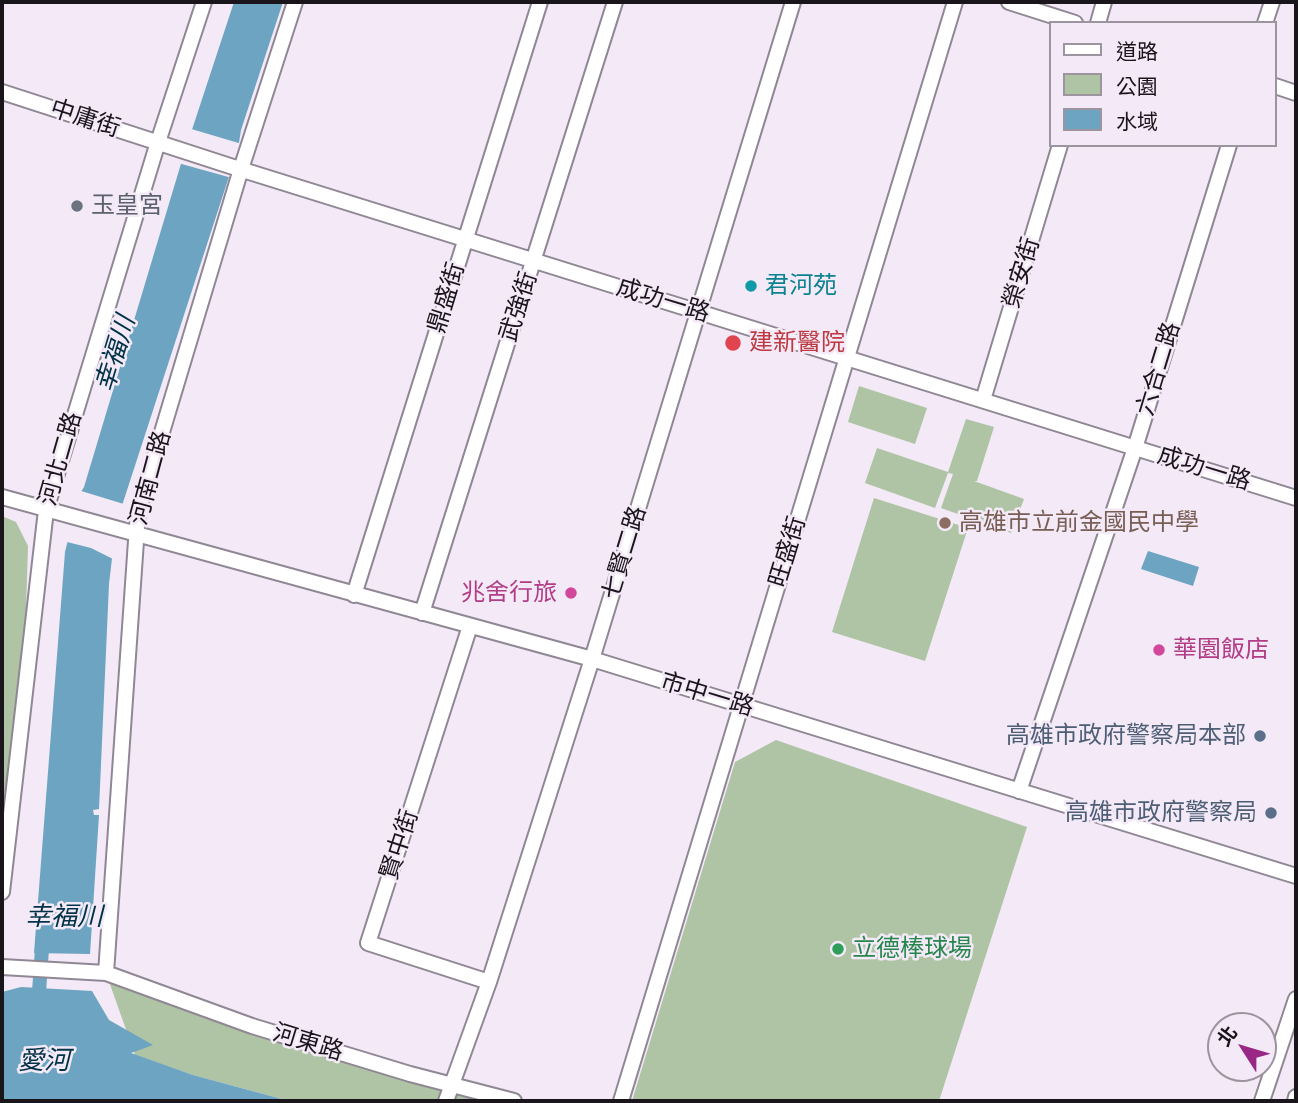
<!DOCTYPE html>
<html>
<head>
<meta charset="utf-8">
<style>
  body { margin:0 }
  #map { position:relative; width:1298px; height:1103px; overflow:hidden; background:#f3e9f7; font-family:"Open Sans","Noto Sans TC",sans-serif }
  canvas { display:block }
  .frame { position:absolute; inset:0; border:4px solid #19151a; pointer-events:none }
  .legend { position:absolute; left:1049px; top:21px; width:228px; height:126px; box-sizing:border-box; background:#f3e9f7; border:2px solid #9c949f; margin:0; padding:9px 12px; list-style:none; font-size:21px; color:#19151a }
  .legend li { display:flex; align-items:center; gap:14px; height:35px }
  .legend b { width:35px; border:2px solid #9c949f }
  .north { position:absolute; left:1207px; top:1012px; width:70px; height:70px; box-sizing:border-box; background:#f3e9f7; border:2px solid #9c949f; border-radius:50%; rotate:307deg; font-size:19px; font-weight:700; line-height:28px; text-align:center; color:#19151a }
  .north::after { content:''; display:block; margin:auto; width:24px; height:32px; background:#992786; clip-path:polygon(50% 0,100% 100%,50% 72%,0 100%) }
</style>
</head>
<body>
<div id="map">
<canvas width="1298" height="1103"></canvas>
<div class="frame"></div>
<ul class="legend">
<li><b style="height:9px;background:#fff"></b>道路</li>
<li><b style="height:19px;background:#afc4a4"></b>公園</li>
<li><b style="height:19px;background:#6ca4c2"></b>水域</li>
</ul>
<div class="north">北</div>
</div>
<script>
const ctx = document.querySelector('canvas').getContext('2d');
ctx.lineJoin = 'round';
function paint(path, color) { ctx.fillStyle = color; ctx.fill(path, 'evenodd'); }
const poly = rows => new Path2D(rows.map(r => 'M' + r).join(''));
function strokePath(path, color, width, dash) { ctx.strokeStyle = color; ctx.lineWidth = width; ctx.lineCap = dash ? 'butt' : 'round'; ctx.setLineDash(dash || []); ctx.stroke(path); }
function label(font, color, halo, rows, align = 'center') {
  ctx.font = font + ' "Open Sans","Noto Sans TC",sans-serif'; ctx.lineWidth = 5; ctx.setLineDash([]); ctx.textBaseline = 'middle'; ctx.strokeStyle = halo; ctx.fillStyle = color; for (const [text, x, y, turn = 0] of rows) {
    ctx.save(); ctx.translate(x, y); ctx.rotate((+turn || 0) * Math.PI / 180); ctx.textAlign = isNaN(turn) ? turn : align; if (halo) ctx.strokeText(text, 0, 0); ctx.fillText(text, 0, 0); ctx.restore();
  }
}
paint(poly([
  [859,386,927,408,915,444,848,422],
  [966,419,994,427,977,481,974,481,1024,499,1011,533,941,508,953,474,948,473,935,508,865,483,877,448,948,472],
  [874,498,968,528,925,661,832,632],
  [2,516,16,522,28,546,25,641,4,798,2,799],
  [776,740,1027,827,939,1101,632,1101,735,762],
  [106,973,514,1101,289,1101,193,1075,135,1055]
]), '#afc4a4');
paint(poly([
  [234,2,283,2,241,130,238,149,116,524,109,584,99,809,93,810,94,815,99,815,90,954,34,953,65,552,79,495,84,487,183,157],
  [1148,551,1199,567,1193,586,1141,569],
  [21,987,92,991,109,1020,153,1045,131,1053,193,1075,289,1101,2,1101,2,992]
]), '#6ca4c2');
paint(poly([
  [188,128,242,144,232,178,178,163],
  [78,490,127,505,119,525,115,560,91,548,63,541,70,510]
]), '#f3e9f7');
strokePath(poly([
  [38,1006,43,935]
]), '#6ca4c2', 14);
const minor = poly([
  [1009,2,1075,23],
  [1098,23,1104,2],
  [1265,23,1272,2],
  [1275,86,1296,93],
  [2,92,230,166,1296,498],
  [983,400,1060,145],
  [2,497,592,659,1296,876],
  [354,595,540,2],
  [422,613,615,2],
  [470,626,368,943,489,982],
  [1019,791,1135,448,1229,145],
  [2,892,46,510,158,142,204,2],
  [2,967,106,973,252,1026,410,1074,514,1101],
  [106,973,138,512,241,169,295,2],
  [446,1101,489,982,592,659,793,2],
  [621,1101,955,2],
  [1262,1101,1296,999],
  [1295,1101,1296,1097]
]);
strokePath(minor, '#908794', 18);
strokePath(minor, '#fff', 14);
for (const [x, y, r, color] of [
  [77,206,7,"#6b7280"],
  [751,286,7,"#0f9aa8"],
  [733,343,9,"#e0444e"],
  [945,523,7,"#8d6e63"],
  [571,593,7,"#d1479c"],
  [1159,650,7,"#d1479c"],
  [1260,736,7,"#5c6f8a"],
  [1271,813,7,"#5c6f8a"],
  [838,949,7,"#2e9e5b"]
]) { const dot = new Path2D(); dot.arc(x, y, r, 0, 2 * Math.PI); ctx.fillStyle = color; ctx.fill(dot); strokePath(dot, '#f3e9f7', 2.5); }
label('24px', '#19151a', '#f3e9f7', [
  ["中庸街",85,119,18],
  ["榮安街",1022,273,-73],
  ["鼎盛街",447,298,-73],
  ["成功一路",663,301,17],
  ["武強街",519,307,-72],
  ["六合二路",1159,369,-73],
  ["河北二路",61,459,-74],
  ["成功一路",1204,469,17],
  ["河南二路",151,478,-75],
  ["旺盛街",788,552,-73],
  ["七賢二路",625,553,-73],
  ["市中一路",707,695,17],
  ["賢中街",400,845,-72],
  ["河東路",308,1043,17]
]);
label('24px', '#5b616d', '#f3e9f7', [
  ["玉皇宮",91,206]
], 'left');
label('24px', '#0d838f', '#f3e9f7', [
  ["君河苑",765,286]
], 'left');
label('24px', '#be3a42', '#f3e9f7', [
  ["建新醫院",749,343]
], 'left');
label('24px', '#785e54', '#f3e9f7', [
  ["高雄市立前金國民中學",959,523]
], 'left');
label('24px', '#b23c85', '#f3e9f7', [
  ["兆舍行旅",557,593],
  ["華園飯店",1173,650,"left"]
], 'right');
label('24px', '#4e5e75', '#f3e9f7', [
  ["高雄市政府警察局本部",1246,736],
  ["高雄市政府警察局",1257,813]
], 'right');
label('24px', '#27864d', '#f3e9f7', [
  ["立德棒球場",852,949]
], 'left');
label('italic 26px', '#003247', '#f3e9f7', [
  ["幸福川",116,354,-73],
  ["幸福川",64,918],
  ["愛河",44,1062]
]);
</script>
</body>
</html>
